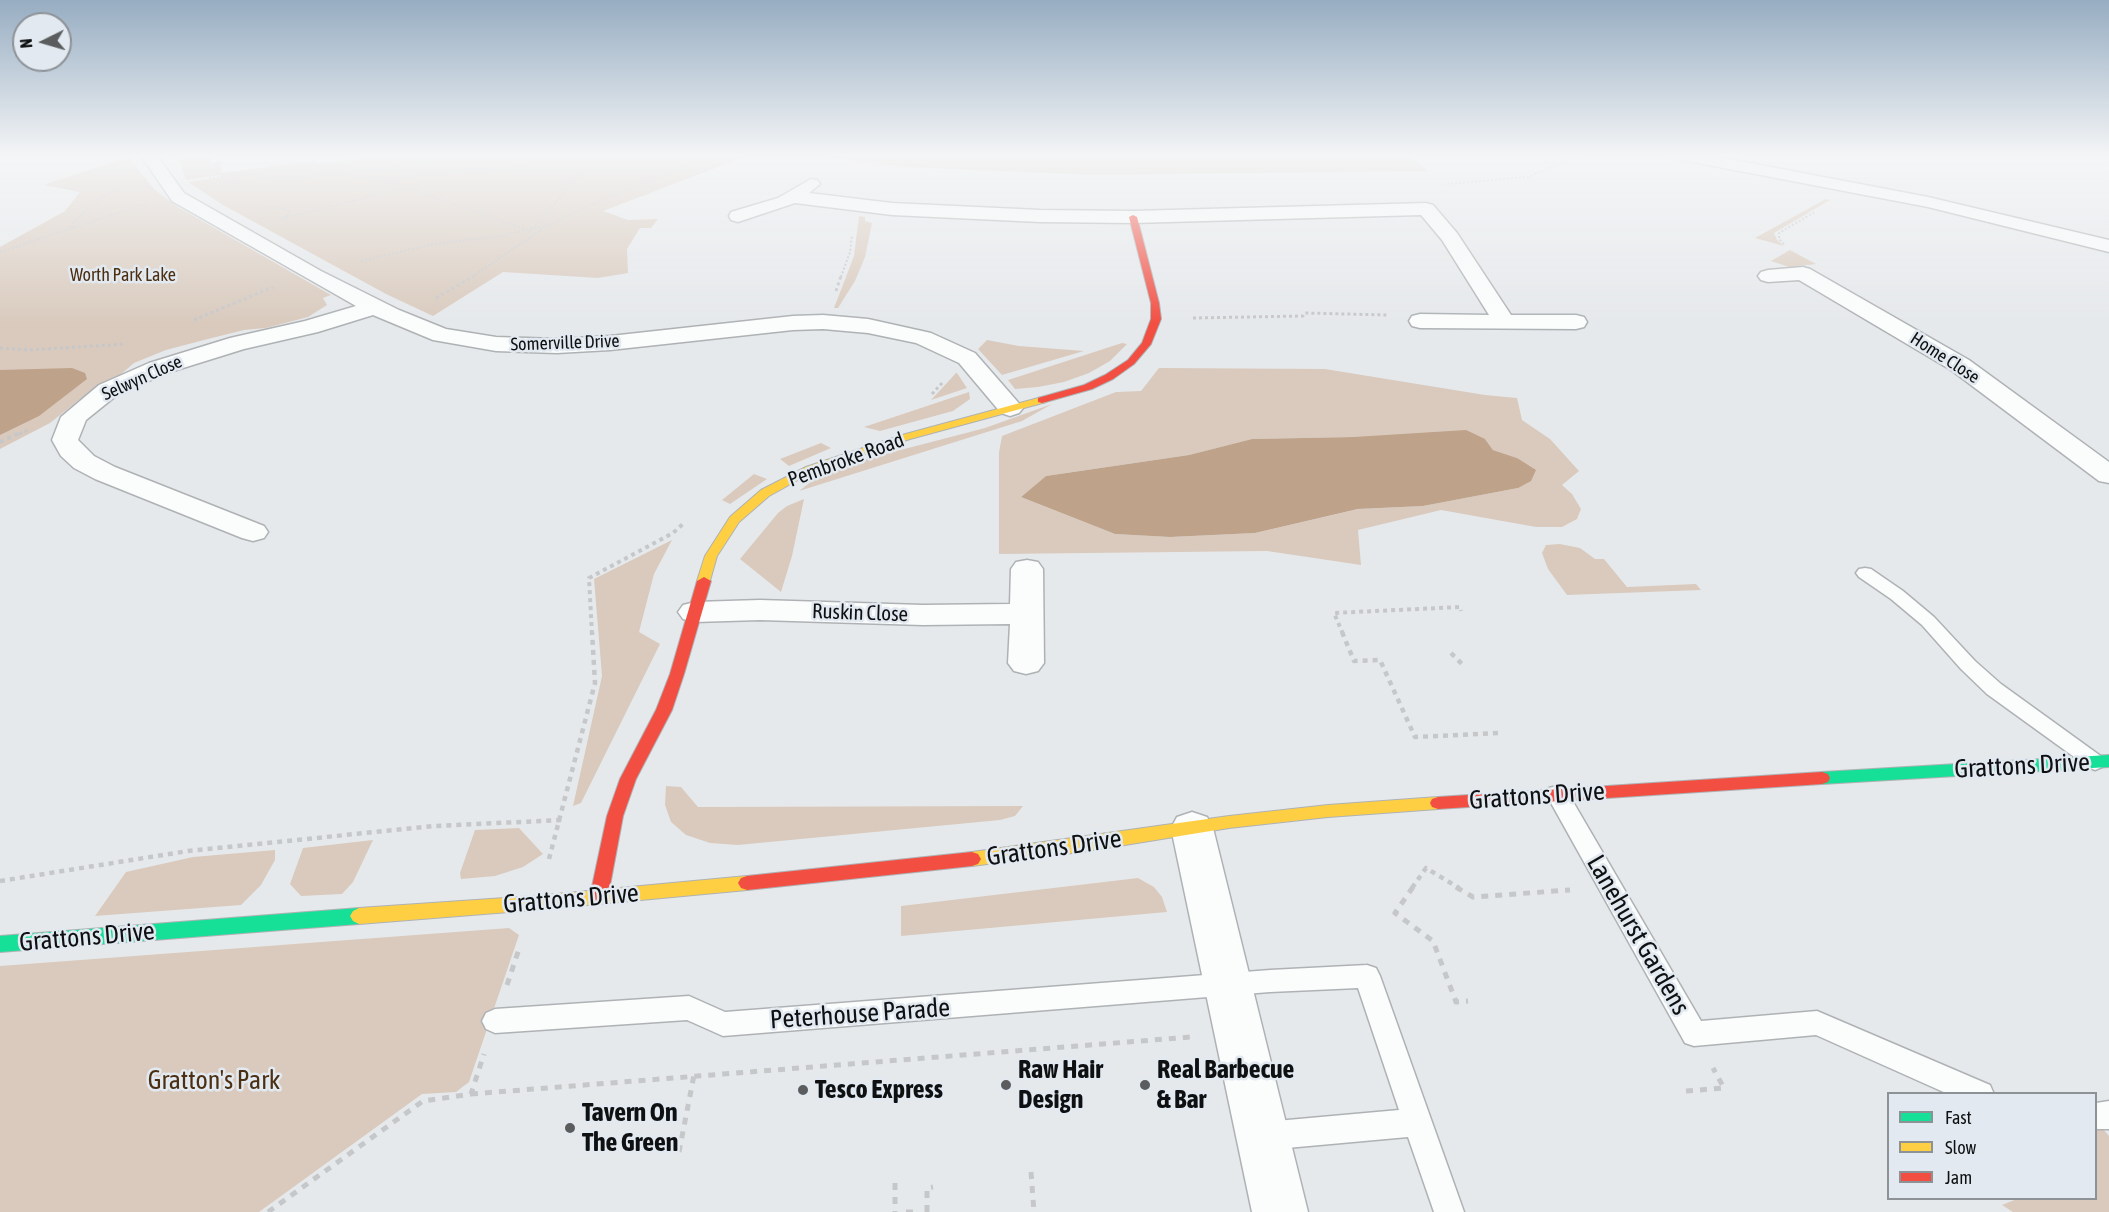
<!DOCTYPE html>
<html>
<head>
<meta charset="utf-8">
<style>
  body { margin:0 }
  #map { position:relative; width:2109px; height:1212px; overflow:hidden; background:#e6e9ec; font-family:"Asap Condensed",sans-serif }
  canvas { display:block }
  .legend { position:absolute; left:1887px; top:1092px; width:210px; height:108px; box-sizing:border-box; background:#e2e9f0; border:2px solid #8d9297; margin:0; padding:8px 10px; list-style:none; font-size:18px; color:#0e1012 }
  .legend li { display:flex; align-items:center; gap:12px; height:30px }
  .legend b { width:30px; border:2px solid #8d9297 }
  .north { position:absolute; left:12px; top:12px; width:60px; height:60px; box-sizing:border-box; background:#e2e9f0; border:2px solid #8d9297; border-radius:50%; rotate:265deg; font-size:16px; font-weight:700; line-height:24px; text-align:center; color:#0e1012 }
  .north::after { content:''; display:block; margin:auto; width:21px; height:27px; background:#5a5c5e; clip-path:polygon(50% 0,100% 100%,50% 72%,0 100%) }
</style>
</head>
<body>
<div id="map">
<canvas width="2109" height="1212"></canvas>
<ul class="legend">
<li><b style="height:8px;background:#16e098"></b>Fast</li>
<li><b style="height:8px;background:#ffcf43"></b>Slow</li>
<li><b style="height:8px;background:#f24e42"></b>Jam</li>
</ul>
<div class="north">N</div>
</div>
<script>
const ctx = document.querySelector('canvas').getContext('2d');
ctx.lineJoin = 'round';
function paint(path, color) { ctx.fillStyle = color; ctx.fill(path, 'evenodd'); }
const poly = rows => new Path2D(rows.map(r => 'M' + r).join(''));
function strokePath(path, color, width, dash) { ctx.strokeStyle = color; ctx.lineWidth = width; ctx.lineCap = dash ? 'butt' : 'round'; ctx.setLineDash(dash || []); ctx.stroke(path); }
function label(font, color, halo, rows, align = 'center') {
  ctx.font = font + ' "Asap Condensed",sans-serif'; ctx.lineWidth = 5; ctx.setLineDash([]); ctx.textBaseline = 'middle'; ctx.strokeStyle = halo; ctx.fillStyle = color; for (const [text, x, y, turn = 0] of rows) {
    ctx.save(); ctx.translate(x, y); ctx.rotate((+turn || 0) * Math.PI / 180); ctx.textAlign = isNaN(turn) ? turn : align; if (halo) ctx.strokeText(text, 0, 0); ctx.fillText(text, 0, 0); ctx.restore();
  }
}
paint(poly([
  [184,154,211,154,210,163,222,161,221,173,316,161,318,164,391,154,752,154,603,211,628,220,658,219,651,228,640,228,627,249,628,273,598,278,503,272,433,316,386,294,223,205,188,182,221,177,220,175,186,180,178,157],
  [818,154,1408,154,1428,171,1094,175,905,167,847,160],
  [128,157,155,190,178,207,331,295,323,298,327,305,308,317,266,328,244,330,208,339,166,350,134,363,120,375,80,399,50,423,0,449,0,247,65,211,80,192,43,185],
  [1826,199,1830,200,1774,233,1777,240,1784,246,1755,238],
  [859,216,865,217,865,221,872,223,865,257,855,281,838,308,834,308,854,256],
  [1790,250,1816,264,1789,267,1771,261],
  [987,340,1019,346,1084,351,1002,375,978,349],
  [1122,343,1127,344,1110,361,1089,373,1064,382,1038,387,1015,389,1008,380],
  [1159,368,1325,369,1485,395,1517,398,1522,420,1550,439,1579,471,1562,485,1572,494,1581,509,1577,519,1562,527,1536,527,1441,510,1358,530,1361,565,1267,551,999,554,999,452,1002,436,1116,392,1141,391],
  [1354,437,1485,439,1493,450,1517,458,1518,488,1423,506,1359,509,1255,533,1170,537,1115,534,1021,497,1046,476,1189,455,1252,439],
  [957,373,967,388,931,400,956,373],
  [969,392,970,399,953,411,880,431,864,427],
  [1052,404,1022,421,799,491,816,478,843,465,985,428],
  [821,443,831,448,789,466,780,459],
  [754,474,767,479,730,504,722,500],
  [804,499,792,556,781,592,740,559,778,513,787,506],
  [672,540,654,574,639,632,660,644,581,803,573,806,602,676,594,579],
  [1560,544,1580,548,1595,559,1604,559,1627,587,1696,584,1701,590,1567,595,1548,569,1542,553,1546,545],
  [666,786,681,787,698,807,1023,806,1015,816,1000,820,738,845,710,843,686,835,671,822,665,805],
  [519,828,543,854,523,867,495,876,461,879,460,873,475,830],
  [373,840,353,882,342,894,301,896,290,884,303,848],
  [275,850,275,860,261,885,241,905,95,916,126,872,193,857],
  [1138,878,1154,887,1162,897,1167,912,901,936,901,906],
  [509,928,519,935,469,1082,456,1092,422,1094,259,1212,0,1212,0,966],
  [2103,1129,2109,1136,2109,1212,2013,1212,2002,1205,2017,1199,2096,1198,2096,1130]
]), '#d9cabd');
paint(poly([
  [72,368,85,373,87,379,39,416,0,435,0,370],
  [1466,430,1485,439,1493,450,1517,458,1536,470,1531,481,1518,488,1423,506,1358,509,1255,533,1170,537,1115,534,1021,497,1046,476,1189,455,1252,439,1354,437]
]), '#bea28a');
const lane = poly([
  [1865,568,1871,569,1903,591,1934,617,1975,661,2001,684,2102,757,2106,762,2102,767,2095,770,2088,767,1987,694,1961,669,1922,625,1891,599,1859,577,1856,573,1859,569,1865,568],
  [1557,786,1565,788,1701,1021,1817,1011,1990,1085,1994,1094,1948,1094,1816,1035,1694,1046,1685,1043,1546,794,1549,788,1557,786],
  [1367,965,1376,968,1380,976,1464,1212,1434,1212,1408,1137,1265,1150,1255,1146,1251,1136,1255,1126,1265,1122,1399,1110,1358,988,1270,992,723,1036,687,1020,495,1033,486,1029,482,1021,486,1013,495,1009,689,996,725,1012,1270,970,1367,965],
  [2109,1101,2109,1129,2096,1129,2096,1103,2109,1101]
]);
const street = poly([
  [140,154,156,154,184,193,321,271,399,310,446,329,496,337,557,339,610,336,793,316,823,315,868,319,931,333,975,353,1023,408,1019,413,1010,416,1001,413,959,363,916,343,868,333,823,329,793,330,610,350,557,353,496,351,433,340,373,315,318,332,244,349,167,373,117,395,86,420,78,440,94,456,115,467,264,526,268,532,264,538,253,541,242,538,95,479,74,468,61,456,52,440,61,417,99,385,149,363,230,338,305,321,356,306,172,201,140,154],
  [1669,154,1703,154,1928,197,2109,240,2109,252,1928,207,1677,159,1671,157,1669,154],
  [811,179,817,180,820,184,809,193,892,203,1040,210,1133,211,1426,203,1433,205,1457,233,1511,315,1576,315,1584,317,1587,322,1584,327,1576,329,1420,328,1412,326,1409,321,1412,316,1420,314,1489,315,1442,240,1421,215,1133,223,1040,222,892,215,795,203,738,222,731,220,729,216,731,212,778,198,811,179],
  [1803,267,1810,269,1969,360,2109,462,2109,483,2099,481,1951,370,1799,280,1768,282,1761,280,1758,276,1761,272,1768,270,1803,267],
  [1027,560,1038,562,1043,569,1044,663,1038,671,1026,674,1014,671,1008,663,1010,624,923,625,760,620,695,622,683,619,678,612,683,605,695,602,760,600,923,605,1010,604,1011,569,1016,562,1027,560],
  [1192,812,1207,817,1213,828,1308,1212,1252,1212,1171,828,1177,817,1192,812]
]);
const fast = poly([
  [2109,755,2109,767,1822,784,1816,782,1814,778,1816,774,1822,772,2109,755],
  [359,908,365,911,368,916,365,921,359,924,0,952,0,936,359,908]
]);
const slow = poly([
  [1042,397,1046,398,1046,402,910,439,814,471,769,496,739,522,717,556,709,584,704,585,697,581,705,556,730,517,761,490,806,467,902,435,1042,397],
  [1438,797,1444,799,1446,803,1444,807,1438,809,1328,817,1229,828,1088,851,972,866,966,864,963,859,966,854,972,852,1229,816,1328,805,1438,797],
  [747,876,753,878,756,883,753,888,747,890,534,910,359,924,353,921,350,916,353,911,359,908,534,896,747,876]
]);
const jam = poly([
  [1133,215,1137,217,1159,303,1161,319,1151,344,1134,364,1113,379,1092,389,1042,403,1038,402,1038,398,1084,385,1105,375,1128,360,1142,343,1151,319,1151,303,1129,217,1133,215],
  [704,577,711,581,684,674,672,710,636,779,623,816,608,896,605,901,599,903,593,901,590,896,607,816,620,779,656,710,670,674,697,581,704,577],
  [1822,772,1828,774,1830,778,1828,782,1822,784,1438,809,1432,807,1430,803,1432,799,1438,797,1822,772],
  [972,852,978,854,981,859,978,864,972,866,747,890,741,888,738,883,741,878,747,876,972,852]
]);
strokePath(lane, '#afb2b4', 3);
strokePath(street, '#afb2b4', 3);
strokePath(fast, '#afb2b4', 2);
strokePath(slow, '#afb2b4', 2);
strokePath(jam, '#afb2b4', 2);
strokePath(poly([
  [899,154,996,157,1057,154],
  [344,173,389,168,460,154],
  [330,175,379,178,415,176,655,154],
  [209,178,239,175,286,178,330,175],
  [382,179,530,231,583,172,607,154],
  [1447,184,1528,177,1582,154],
  [226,187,241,176],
  [265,208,281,208,289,211,288,215,281,220],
  [286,218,403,188],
  [68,230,93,202,131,183],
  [1784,244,1779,239,1779,233,1815,212],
  [0,252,145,204],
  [361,261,434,244,500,236,547,225],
  [472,277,550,224,626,189,717,154],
  [841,277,850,252,852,235]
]), '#c6c7c9', 2, [2, 2]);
strokePath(poly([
  [836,291,841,276],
  [436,298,474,276],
  [1193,318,1303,316,1305,313,1388,315],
  [194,320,273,287],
  [0,348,29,350,125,344],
  [932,394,943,382],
  [19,434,30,429]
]), '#c6c7c9', 3, [3, 3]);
strokePath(poly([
  [0,442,22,432],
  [592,634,589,578,673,533,684,523],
  [1343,634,1334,613,1460,607,1461,611]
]), '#c6c7c9', 4, [4, 4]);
strokePath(poly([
  [1342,632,1354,661,1380,660,1415,737,1500,733],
  [1451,653,1462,664],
  [549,859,595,683,592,632],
  [0,881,188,851,434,826,562,820],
  [1412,888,1426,868,1459,888]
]), '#c6c7c9', 4.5, [5, 5]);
strokePath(poly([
  [1413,887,1395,913,1433,941,1456,1002,1468,1001],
  [1456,887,1473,897,1570,890],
  [507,985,520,946],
  [1686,1091,1724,1088,1713,1068],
  [471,1094,1191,1037],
  [679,1152,694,1075],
  [1031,1172,1034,1212],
  [895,1183,895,1212],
  [268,1212,423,1101,471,1094,484,1054],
  [906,1212,913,1212],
  [927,1212,927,1188,933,1187]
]), '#c6c7c9', 5, [7, 7]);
paint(lane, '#fbfcfc');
paint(street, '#fbfcfc');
paint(fast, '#16e098');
paint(slow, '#ffcf43');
paint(jam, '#f24e42');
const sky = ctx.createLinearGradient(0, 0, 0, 324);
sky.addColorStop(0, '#97adc2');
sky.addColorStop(0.48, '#f4f5f6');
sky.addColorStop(1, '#f4f5f600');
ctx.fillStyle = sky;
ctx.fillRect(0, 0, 2109, 324);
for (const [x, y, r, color] of [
  [1006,1085,6,"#5a5c5e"],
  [1145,1085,6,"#5a5c5e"],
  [803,1090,6,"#5a5c5e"],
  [570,1128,6,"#5a5c5e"]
]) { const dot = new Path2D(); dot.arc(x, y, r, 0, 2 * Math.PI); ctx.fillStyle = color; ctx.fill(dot); strokePath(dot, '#e2e9f0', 2); }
label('18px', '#4c2e11', '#e2e9f0', [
  ["Worth Park Lake",123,275]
]);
label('18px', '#0e1012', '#e2e9f0', [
  ["Somerville Drive",565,343,-2],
  ["Home Close",1945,358,33],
  ["Selwyn Close",142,378,-24]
]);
label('21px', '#0e1012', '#e2e9f0', [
  ["Pembroke Road",846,460,-20],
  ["Ruskin Close",860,613,2]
]);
label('26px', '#0e1012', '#e2e9f0', [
  ["Grattons Drive",2022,766,-3],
  ["Grattons Drive",1537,796,-4],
  ["Grattons Drive",1054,848,-8],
  ["Grattons Drive",571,899,-5],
  ["Lanehurst Gardens",1638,935,60],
  ["Grattons Drive",87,937,-5],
  ["Peterhouse Parade",860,1014,-4]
]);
label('bold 26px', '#0e1012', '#e2e9f0', [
  ["Raw Hair",1018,1070],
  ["Design",1018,1100],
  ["Real Barbecue",1157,1070],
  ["& Bar",1157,1100],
  ["Tesco Express",815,1090],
  ["Tavern On",582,1113],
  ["The Green",582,1143]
], 'left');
label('26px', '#4c2e11', '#e2e9f0', [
  ["Gratton's Park",214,1081]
]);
</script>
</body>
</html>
